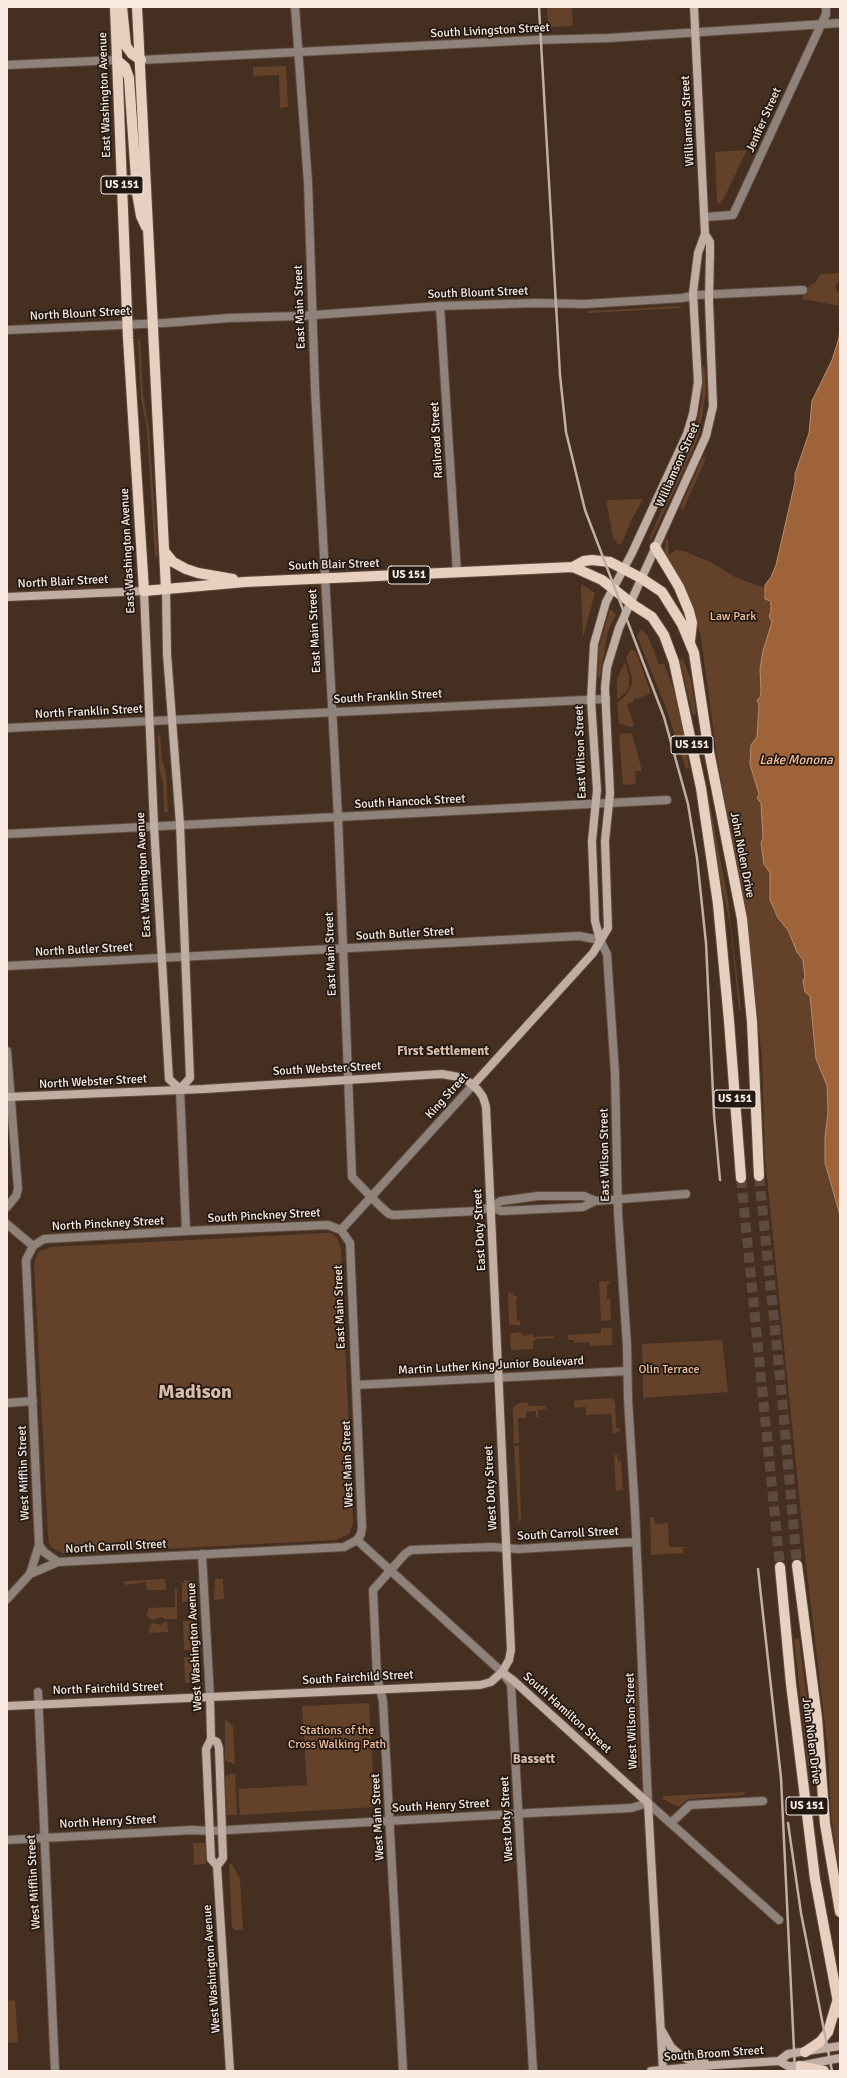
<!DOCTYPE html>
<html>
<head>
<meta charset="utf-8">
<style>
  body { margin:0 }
  #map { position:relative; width:847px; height:2078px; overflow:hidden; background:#442f20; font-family:Signika,sans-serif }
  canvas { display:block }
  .frame { position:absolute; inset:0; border:8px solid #faece3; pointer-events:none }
</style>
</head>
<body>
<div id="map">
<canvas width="847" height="2078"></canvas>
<div class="frame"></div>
</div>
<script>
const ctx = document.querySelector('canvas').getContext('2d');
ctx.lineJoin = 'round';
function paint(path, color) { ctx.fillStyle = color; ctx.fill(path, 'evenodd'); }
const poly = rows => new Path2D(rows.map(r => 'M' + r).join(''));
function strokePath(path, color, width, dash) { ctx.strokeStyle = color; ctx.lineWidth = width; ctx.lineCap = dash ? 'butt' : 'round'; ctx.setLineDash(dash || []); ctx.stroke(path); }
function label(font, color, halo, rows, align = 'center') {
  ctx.font = font + ' Signika,sans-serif'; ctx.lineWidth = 3.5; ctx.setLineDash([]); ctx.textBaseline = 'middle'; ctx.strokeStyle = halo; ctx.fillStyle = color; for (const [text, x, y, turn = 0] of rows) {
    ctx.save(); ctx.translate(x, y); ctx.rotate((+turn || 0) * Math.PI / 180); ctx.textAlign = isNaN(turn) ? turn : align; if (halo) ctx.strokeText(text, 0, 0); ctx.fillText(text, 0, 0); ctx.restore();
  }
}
paint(poly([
  [547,7,572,7,573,26,548,27],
  [286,66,288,107,280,108,279,75,253,76,253,67],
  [747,150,724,198,720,203,717,204,715,152],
  [840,273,840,278,835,287,840,295,840,306,803,299,803,290,816,282,820,274],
  [681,306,681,308,588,313,588,311],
  [138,340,140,340,143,394,149,429,158,557,155,557,147,429,141,399],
  [702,367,704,367,705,371,706,389,700,431,693,450,651,540,649,539,696,432,702,398],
  [703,457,706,458,683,510,680,508],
  [643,499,632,519,621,545,618,544,613,537,606,500],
  [666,539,668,540,669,555,676,550,684,551,710,562,737,578,765,588,764,595,771,605,772,622,763,651,760,669,761,692,757,700,759,705,757,737,751,745,750,764,759,794,757,798,761,803,765,865,770,873,770,900,778,918,788,930,797,952,803,960,805,977,803,981,805,992,810,996,816,1059,827,1085,828,1113,825,1151,827,1172,840,1215,840,1878,831,1815,828,1751,806,1564,765,1158,762,1058,746,914,717,757,701,637,695,617,664,553],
  [581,584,595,593,583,637,581,589],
  [610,609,616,614,608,631,600,677,598,678,599,647],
  [641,629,648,636,659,665,664,663,679,706,689,768,686,769,665,705,637,636],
  [631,649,636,652,651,693,640,698,634,699,633,702,627,704,634,726,631,727,619,723,617,703,626,695,632,684,632,677,626,658],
  [683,659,691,680,696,714,693,715,680,660],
  [625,662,629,676,629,687,625,693,617,700,617,679],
  [632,733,642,771,635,771,636,784,623,785,619,734],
  [158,735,160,735,162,760,166,773,168,812,164,812,163,784,159,768],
  [707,794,708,794,728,900,741,1010,739,1010,730,923,722,888],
  [326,1233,331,1233,337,1238,341,1249,353,1523,349,1534,336,1540,64,1554,53,1548,49,1544,48,1535,34,1263,38,1252,51,1247],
  [609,1281,610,1284,607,1284,607,1299,610,1299,611,1320,601,1321,599,1282],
  [513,1292,513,1296,518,1296,516,1300,517,1320,520,1321,520,1325,509,1325,508,1293],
  [601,1328,612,1328,612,1345,590,1346,589,1342,574,1343,574,1340,568,1340,568,1335,601,1333],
  [521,1332,523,1336,533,1334,533,1337,554,1336,554,1338,536,1339,533,1342,533,1349,511,1350,510,1333],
  [722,1340,728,1392,643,1398,642,1344],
  [613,1398,613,1401,615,1401,616,1428,620,1428,620,1431,613,1434,611,1414,586,1415,586,1407,574,1408,574,1401,577,1400],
  [527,1402,529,1406,546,1406,546,1409,538,1410,538,1417,536,1417,536,1411,526,1412,526,1418,518,1418,519,1443,514,1443,513,1408,517,1404],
  [514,1446,519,1446,521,1521,518,1521,519,1529],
  [617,1454,618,1461,621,1461,623,1490,616,1491,614,1455],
  [650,1517,654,1517,655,1524,668,1523,669,1547,694,1547,683,1548,683,1553,651,1555],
  [556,1529,556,1535,532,1537,522,1534,529,1534,529,1531],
  [215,1578,223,1579,224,1599,214,1600],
  [166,1579,164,1582,166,1583,166,1590,147,1590,146,1582,124,1585,124,1581],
  [184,1580,193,1581,193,1601,182,1602,182,1583,184,1583],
  [175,1589,177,1589,177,1619,165,1619,161,1617,152,1620,146,1615,149,1608,175,1607],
  [167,1621,168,1632,149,1633,149,1627,152,1623,161,1625],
  [183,1621,193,1621,194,1650,184,1650],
  [799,1638,811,1730,813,1766,808,1766,794,1639],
  [184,1657,194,1657,195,1683,185,1683],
  [634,1679,637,1679,639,1719,640,1768,638,1768],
  [369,1703,375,1807,240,1815,238,1789,307,1785,302,1706],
  [225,1719,233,1726,235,1764,225,1761],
  [235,1773,237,1815,227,1815,225,1776],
  [746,1792,744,1795,688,1799,678,1807,663,1799,663,1796],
  [193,1843,204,1843,205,1844,206,1864,194,1865],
  [229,1864,232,1864,240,1879,243,1930,235,1930,232,1927],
  [15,2000,18,2042,7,2043,7,2001]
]), '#64422a');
const water = poly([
  [840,326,840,1215,825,1163,825,1137,828,1113,827,1085,816,1059,810,996,805,992,803,981,805,977,803,960,797,952,788,930,778,918,770,900,770,873,764,864,761,843,763,838,761,803,757,798,759,794,750,764,751,745,757,737,759,705,757,700,760,697,761,692,760,669,763,651,772,622,769,616,771,612,771,605,770,601,765,599,765,585,771,577,776,565,795,482,795,474,809,433,812,401,832,360,839,338,840,326]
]);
paint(water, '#9f6339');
strokePath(water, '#ba8c6c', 1);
strokePath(poly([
  [759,1176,781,1387,797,1565],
  [741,1178,780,1567]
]), '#5f4b3d', 10, [10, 5]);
const street = poly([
  [295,7,308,182,315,389,338,817,352,1177,378,1204,389,1214,394,1215,478,1211,491,1207,501,1201,538,1196,584,1196,595,1201,686,1194],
  [141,60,535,40,609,38,840,23],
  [7,65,117,60],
  [705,217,733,215,826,14,826,7],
  [440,306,457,573],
  [7,330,165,323,229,318,300,316,440,306,536,303,585,304,682,298,697,295,803,290],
  [7,728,606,699],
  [7,834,667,800],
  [7,966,579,936,600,940,607,954,615,1074,618,1213,627,1345,628,1399,635,1511,648,1803],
  [7,1051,18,1189,16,1196,7,1207],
  [180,1089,186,1231],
  [491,1207,501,1211,583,1207,595,1201],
  [7,1224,33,1246],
  [341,1230,473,1085],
  [356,1385,627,1371],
  [7,1403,33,1401],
  [357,1540,502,1672,511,1684,533,2071],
  [202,1554,210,1697],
  [30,1574,39,1545,26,1260,33,1246,44,1239,186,1231,328,1225,341,1230,350,1243,362,1527,361,1534,357,1540,344,1547,58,1562,44,1552,39,1545],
  [7,1599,30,1574,58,1562],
  [38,1692,55,2071],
  [648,1803,779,1920],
  [671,1823,690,1805,763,1801],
  [7,1840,192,1830,210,1831,530,1813,631,1808,648,1803],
  [403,2071,383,1701,377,1677,373,1590,405,1554,411,1550,493,1547,518,1549,636,1542]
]);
const secondary = poly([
  [166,589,167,654,180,824,190,1078,180,1089],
  [7,597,144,591,154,826,169,1079,180,1089],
  [600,940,595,921,592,841,597,790,591,700,594,644,606,602,632,553,687,434,693,414,698,382,693,293,698,253,705,234],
  [473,1085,593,953,608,928,605,841,610,793,605,688,607,667,619,628,706,436,713,406,709,301,710,253,710,242,705,234,694,7],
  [7,1097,204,1089,442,1074,464,1078,478,1090,483,1097,486,1107,511,1650,509,1660,502,1672,491,1682,480,1685,7,1706],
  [502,1672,514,1681,648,1803,663,2071],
  [210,1697,211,1739,206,1749,211,1859,217,1866,230,2071],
  [211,1739,217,1742,219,1748,223,1858,217,1866],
  [662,2031,671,2047,679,2054,687,2059,705,2063],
  [779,2061,788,2054,840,2046],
  [651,2071,715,2065,779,2061,788,2066,799,2066,840,2058]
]);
const primary = poly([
  [115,7,128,338,144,591,245,582,573,567,584,561,592,560,610,562,641,578,662,592,682,624,694,653,708,746,742,919,752,1022,759,1176],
  [122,7,126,46,132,54,141,60],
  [137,7,166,589],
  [117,60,125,67,129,78,137,193,141,216,146,227],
  [655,547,679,587,689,611,692,623,690,641],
  [164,551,173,562,186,569,198,573,233,579],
  [573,567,602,580,635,606,652,617,664,635,674,662,701,788,718,904,729,1021,741,1178],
  [797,1565,817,1718,825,1824,840,1912],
  [780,1567,791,1684,815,1879,840,2013],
  [805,2052,820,2042,828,2032,837,2002],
  [799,2066,824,2071]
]);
strokePath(street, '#614d3f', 10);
strokePath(secondary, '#614d3f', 10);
strokePath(primary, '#614d3f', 12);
strokePath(street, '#8e827b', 8);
strokePath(secondary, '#c1aea3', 8);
strokePath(primary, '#e8d0c1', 10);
strokePath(poly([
  [539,7,560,375,566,432,585,510,664,717,688,804,697,858,706,943,714,1115,720,1180],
  [758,1569,781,1778,795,2071],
  [788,1823,801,1913,832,2071]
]), '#c0b0a5', 2.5);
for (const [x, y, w] of [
  [122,185,42],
  [409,575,42],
  [692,745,42],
  [735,1099,42],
  [807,1806,42]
]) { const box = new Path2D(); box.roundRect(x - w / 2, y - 9, w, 18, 3); ctx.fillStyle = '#231913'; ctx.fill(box); strokePath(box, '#faece3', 1); }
label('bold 11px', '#faece3', null, [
  ["US 151",122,185],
  ["US 151",409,575],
  ["US 151",692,745],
  ["US 151",735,1099],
  ["US 151",807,1806]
]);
label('12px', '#faece3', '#231913', [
  ["South Livingston Street",490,31,-3],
  ["East Washington Avenue",105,95,-92],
  ["Jenifer Street",764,120,-66],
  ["Williamson Street",688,121,-93],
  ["South Blount Street",478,293,-2],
  ["East Main Street",300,307,-92],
  ["North Blount Street",80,314,-3],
  ["Railroad Street",437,440,-93],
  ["Williamson Street",678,465,-66],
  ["East Washington Avenue",128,551,-93],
  ["South Blair Street",334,565,-2],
  ["North Blair Street",63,582,-3],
  ["East Main Street",315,631,-93],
  ["South Franklin Street",388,697,-3],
  ["North Franklin Street",89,712,-3],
  ["East Wilson Street",581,752,-92],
  ["South Hancock Street",410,802,-3],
  ["John Nolen Drive",742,855,79],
  ["East Washington Avenue",144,875,-93],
  ["South Butler Street",405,934,-3],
  ["North Butler Street",84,950,-3],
  ["East Main Street",331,954,-92],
  ["South Webster Street",327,1069,-3],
  ["North Webster Street",93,1082,-3],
  ["King Street",447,1096,-48],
  ["East Wilson Street",605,1155,-91],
  ["South Pinckney Street",264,1216,-3],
  ["North Pinckney Street",108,1224,-3],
  ["East Doty Street",480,1230,-93],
  ["East Main Street",340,1307,-92],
  ["Martin Luther King Junior Boulevard",491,1366,-3],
  ["West Main Street",348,1464,-92],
  ["West Mifflin Street",24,1473,-92],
  ["West Doty Street",491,1488,-93],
  ["South Carroll Street",568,1534,-3],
  ["North Carroll Street",116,1547,-3],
  ["West Washington Avenue",195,1647,-93],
  ["South Fairchild Street",358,1678,-3],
  ["North Fairchild Street",108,1689,-2],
  ["South Hamilton Street",567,1713,42],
  ["West Wilson Street",632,1721,-92],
  ["John Nolen Drive",811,1741,83],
  ["South Henry Street",441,1806,-3],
  ["West Main Street",378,1817,-93],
  ["West Doty Street",507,1819,-93],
  ["North Henry Street",108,1822,-3],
  ["West Mifflin Street",34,1882,-93],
  ["West Washington Avenue",212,1969,-94],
  ["South Broom Street",714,2054,-4]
]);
label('12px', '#f4bf9d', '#231913', [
  ["Law Park",733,617],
  ["Olin Terrace",669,1370],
  ["Stations of the",337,1731],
  ["Cross Walking Path",337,1745]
]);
label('italic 13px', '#f7c2a0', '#231913', [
  ["Lake Monona",796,761]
]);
label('bold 13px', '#d8bdab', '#231913', [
  ["First Settlement",443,1052],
  ["Bassett",534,1760]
]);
label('bold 20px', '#d8bdab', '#231913', [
  ["Madison",195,1393]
]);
</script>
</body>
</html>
